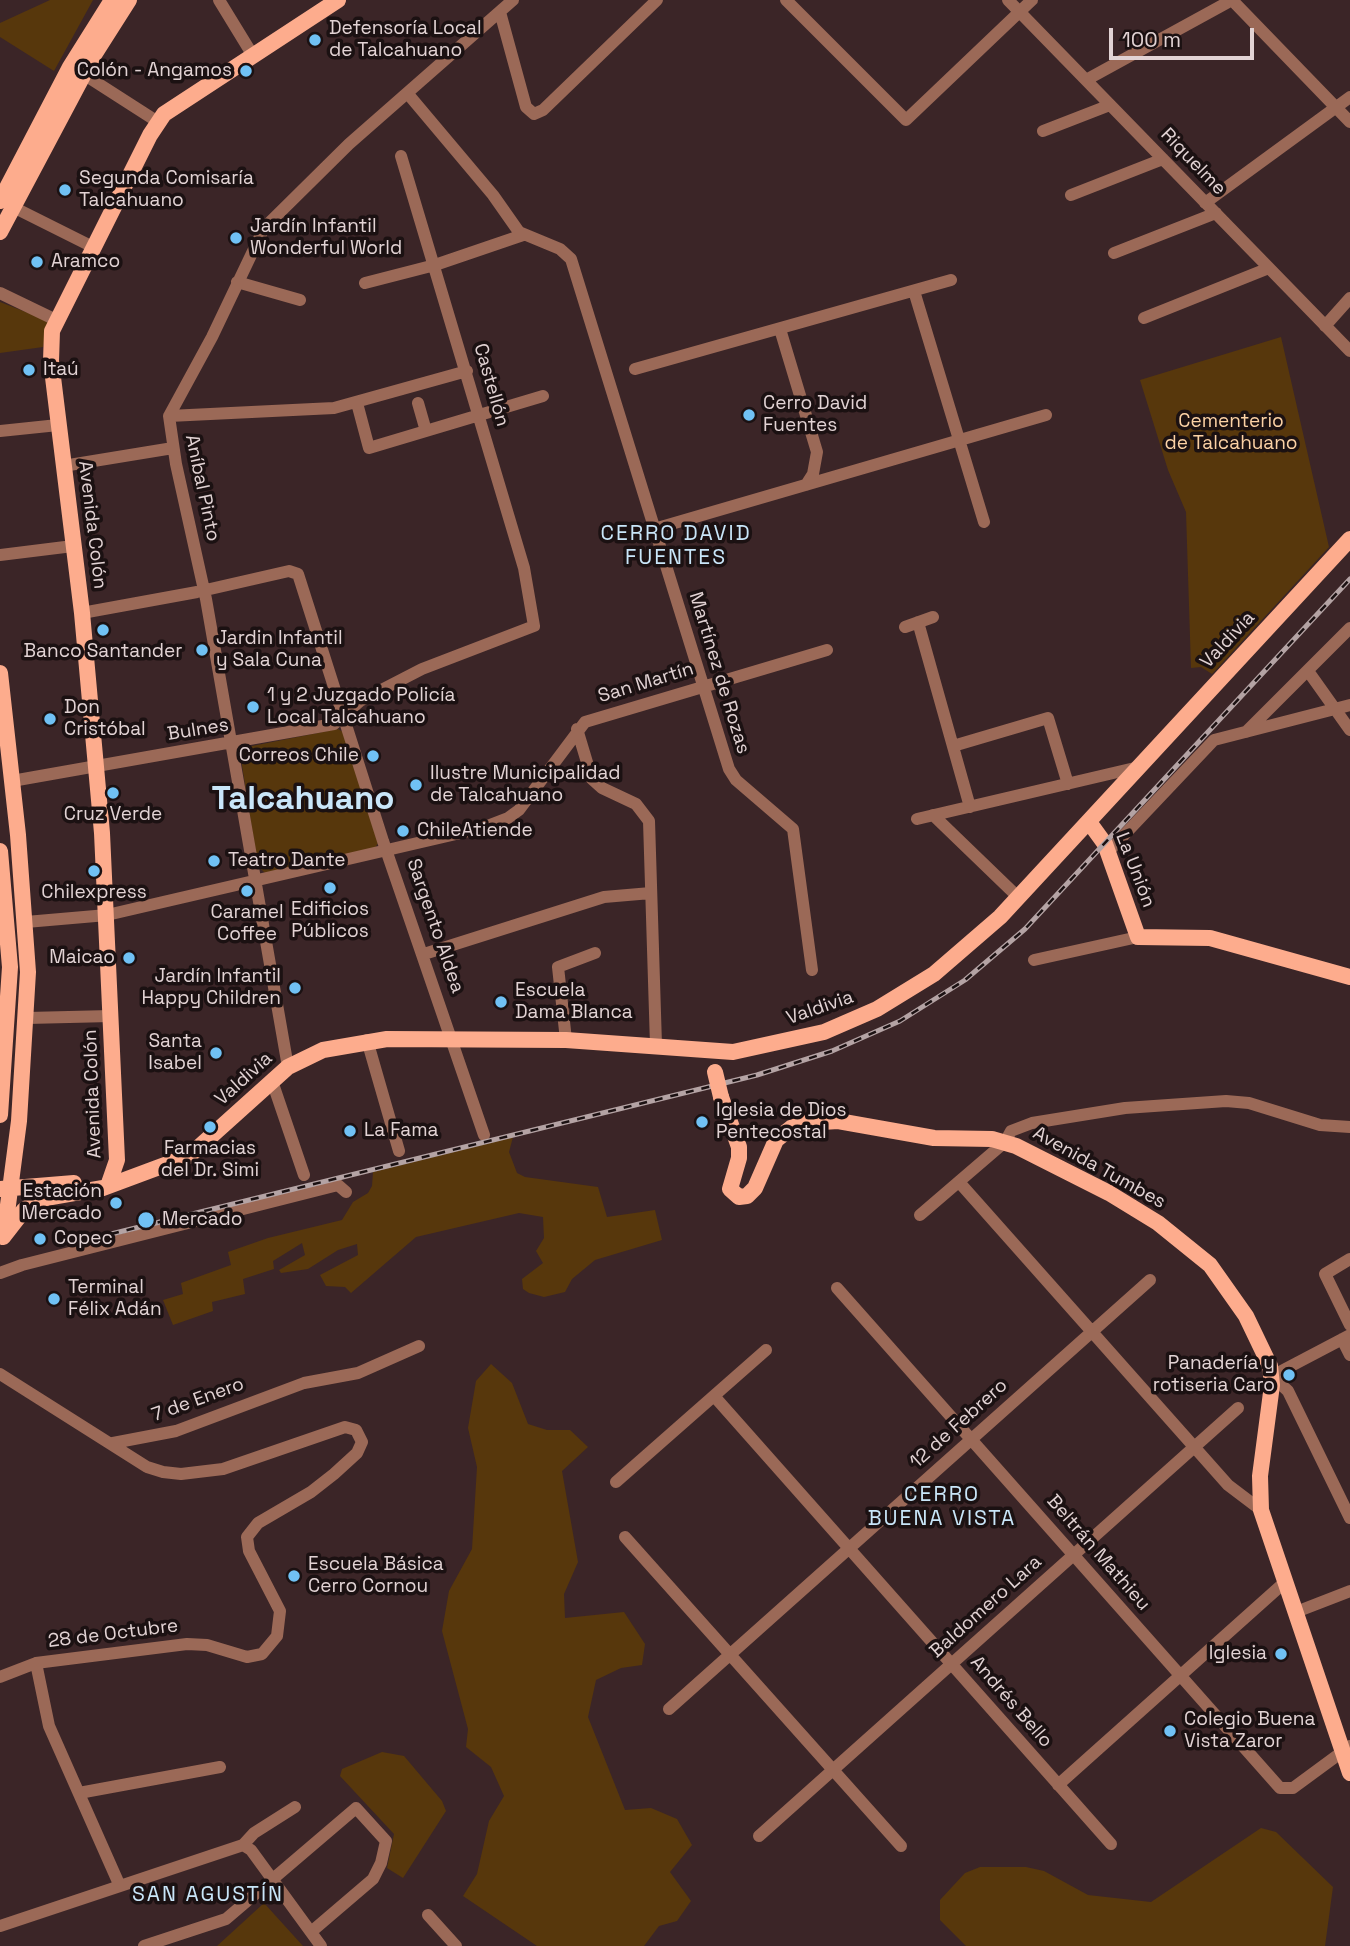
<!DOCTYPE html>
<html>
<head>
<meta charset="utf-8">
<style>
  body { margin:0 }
  #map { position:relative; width:1350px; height:1946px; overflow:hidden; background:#3b2527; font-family:"Space Grotesk",sans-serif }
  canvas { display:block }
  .scale { position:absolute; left:1109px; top:28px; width:145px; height:32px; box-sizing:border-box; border:4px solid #e2d3d4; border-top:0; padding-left:9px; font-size:21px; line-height:24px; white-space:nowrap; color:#e2d3d4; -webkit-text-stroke:5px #1b1112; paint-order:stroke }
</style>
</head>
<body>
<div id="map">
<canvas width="1350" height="1946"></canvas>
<div class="scale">100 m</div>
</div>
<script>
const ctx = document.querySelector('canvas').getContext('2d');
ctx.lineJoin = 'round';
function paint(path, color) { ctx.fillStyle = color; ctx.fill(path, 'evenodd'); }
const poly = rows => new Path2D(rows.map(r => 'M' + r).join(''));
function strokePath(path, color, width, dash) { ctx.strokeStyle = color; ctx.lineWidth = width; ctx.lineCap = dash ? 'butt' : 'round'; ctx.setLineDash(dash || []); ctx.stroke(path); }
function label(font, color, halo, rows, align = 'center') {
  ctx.font = font + ' "Space Grotesk",sans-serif'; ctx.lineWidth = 7; ctx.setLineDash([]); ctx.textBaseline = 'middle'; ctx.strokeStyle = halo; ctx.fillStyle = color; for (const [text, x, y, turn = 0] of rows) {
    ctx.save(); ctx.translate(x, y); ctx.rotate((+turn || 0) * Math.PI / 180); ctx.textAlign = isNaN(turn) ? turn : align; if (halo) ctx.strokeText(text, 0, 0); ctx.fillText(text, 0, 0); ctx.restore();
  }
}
paint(poly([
  [50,0,93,0,54,71,0,37,0,23],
  [0,302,49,321,43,347,0,353],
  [1281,337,1329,547,1212,674,1201,667,1191,668,1186,512,1168,470,1140,380],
  [338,729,343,732,378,843,375,848,265,873,258,866,240,753,247,747],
  [513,1137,509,1152,517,1173,525,1177,598,1187,607,1217,655,1210,662,1240,595,1260,572,1279,565,1292,544,1297,529,1293,523,1289,522,1279,543,1263,536,1251,544,1238,543,1217,519,1213,416,1237,351,1293,345,1287,326,1286,320,1275,358,1255,357,1244,338,1250,308,1269,281,1273,279,1270,305,1255,302,1243,273,1261,274,1269,243,1279,245,1294,212,1302,213,1311,173,1325,163,1300,183,1294,181,1283,231,1265,228,1252,268,1238,342,1220,353,1202,368,1193,372,1186,373,1172],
  [491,1364,512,1383,528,1424,547,1430,570,1430,588,1447,562,1471,578,1562,564,1594,565,1618,624,1612,645,1644,642,1665,621,1668,596,1680,588,1717,625,1810,651,1808,677,1819,692,1845,670,1872,691,1901,677,1921,659,1926,644,1946,537,1946,463,1896,477,1874,489,1821,504,1796,491,1767,466,1747,468,1729,442,1631,449,1591,472,1549,477,1467,468,1428,476,1381],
  [382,1752,404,1756,442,1801,446,1811,403,1878,387,1868,394,1834,340,1776,342,1769],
  [1261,1828,1276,1832,1333,1887,1325,1946,966,1946,940,1920,940,1900,965,1873,980,1867,1026,1867,1044,1871,1088,1895,1151,1902],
  [264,1903,303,1946,217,1946]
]), '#57370c');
strokePath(poly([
  [219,0,252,54],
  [786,0,906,120,1032,0],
  [1008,0,1350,351],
  [1232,0,1350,122],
  [500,12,526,107,534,114,543,110,657,0],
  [77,70,158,122],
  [1086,80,1232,0],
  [408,94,493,195,519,232,560,249,571,259,729,769,736,780,793,829,812,970],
  [1043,131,1110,105],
  [1071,195,1163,159],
  [1205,203,1350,97],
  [13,207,93,247],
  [1114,253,1216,213],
  [237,282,300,300],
  [365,283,435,265,523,235],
  [914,291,984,522],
  [0,293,56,320],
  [1144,318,1269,268],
  [1325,326,1350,298],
  [780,329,817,452,813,474,806,485],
  [635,369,951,280],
  [357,403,369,448,543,396],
  [418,403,426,431],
  [169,416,334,408,467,371],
  [0,431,58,425],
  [63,466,173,448],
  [654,529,1046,415],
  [0,555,73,546],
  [82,613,197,592,289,571,298,574,383,841,484,1135],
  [918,622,970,807],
  [905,627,933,617],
  [1308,671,1350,730],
  [577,729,592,779,602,788,636,804,649,821,656,1045],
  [1246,732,1350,628],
  [953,746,1048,718,1068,784],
  [12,781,334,724,360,701,422,669,534,626,524,568,401,156],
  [933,815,1019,898],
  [917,819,1139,767],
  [1108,852,1214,740,1350,705],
  [26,922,107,915,482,828,508,818,519,810,585,722,827,650],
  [424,954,604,897,651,893],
  [1034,960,1138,937],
  [27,1018,111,1016],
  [367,1040,399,1151],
  [566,1040,558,967,595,953],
  [288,1067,206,599,176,464,169,416,212,337,264,228,349,144,513,0],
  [272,1081,304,1175],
  [959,1182,1228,1485,1261,1510],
  [920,1215,1005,1142,1011,1131,1032,1123,1125,1108,1226,1101,1249,1103,1320,1125,1350,1127],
  [1350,1259,1325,1274,1350,1325],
  [0,1273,22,1265,338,1185,346,1192],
  [837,1288,1280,1788,1293,1788,1350,1746],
  [1350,1335,1272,1376,1288,1391,1350,1518],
  [1342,1339,1350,1355],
  [0,1374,147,1467,163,1472,181,1474,223,1469,345,1427,356,1430,362,1442,357,1453,334,1474,311,1492,258,1523,247,1537,249,1551,280,1611,277,1636,262,1654,247,1657,207,1645,187,1644,36,1663,0,1677],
  [714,1396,1111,1844],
  [113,1443,176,1431,304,1383,358,1373,419,1346],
  [616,1482,766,1350],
  [625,1537,901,1846],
  [1296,1612,1350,1591],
  [36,1663,49,1726,119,1884],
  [669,1709,1150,1280],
  [1058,1785,1285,1582],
  [79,1793,220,1767],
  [759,1836,1238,1408],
  [243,1845,251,1850,321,1946],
  [428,1915,456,1946],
  [0,1926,243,1845,254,1833,295,1807],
  [144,1946,226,1919,356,1808,386,1841,381,1863,373,1879,311,1932]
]), '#9b6957', 12);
strokePath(poly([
  [0,201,70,67,112,0],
  [0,232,94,55,129,0],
  [0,673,18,835,28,972,19,1121,5,1228],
  [1089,822,1105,844,1138,937,1210,938,1350,977],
  [0,851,10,967,0,1115],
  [721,1097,739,1147,739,1158,730,1189,739,1197,747,1196,755,1188,776,1140,791,1128,807,1123,838,1121,934,1138,992,1139,1016,1146,1109,1193,1158,1223,1210,1265,1246,1316,1270,1366,1272,1385,1260,1476,1261,1510,1350,1773],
  [108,1186,117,1160,102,833,82,613,51,361,52,331,150,135,164,114,338,0],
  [0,1189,74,1183],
  [3,1237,24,1210,40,1199,103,1188,189,1156,288,1067,323,1050,387,1039,566,1040,733,1052,824,1032,877,1009,934,974,1000,917,1350,539]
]), '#fdac8d', 16);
const rail = poly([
  [111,1234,757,1075,832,1051,900,1021,965,980,1025,929,1350,579]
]);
strokePath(rail, '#b4a3a4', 5);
strokePath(rail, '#1b1112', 2.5, [8]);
strokePath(poly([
  [715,1072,721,1097]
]), '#fdac8d', 16);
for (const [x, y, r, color] of [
  [315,40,7,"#70c1f4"],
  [246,71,7,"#70c1f4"],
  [65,190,7,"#70c1f4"],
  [236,238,7,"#70c1f4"],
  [37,262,7,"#70c1f4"],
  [29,370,7,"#70c1f4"],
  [749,415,7,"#70c1f4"],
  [103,630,7,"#70c1f4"],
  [202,650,7,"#70c1f4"],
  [253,707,7,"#70c1f4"],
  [50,719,7,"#70c1f4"],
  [373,756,7,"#70c1f4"],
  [416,785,7,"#70c1f4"],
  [113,793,7,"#70c1f4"],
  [403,831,7,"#70c1f4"],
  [214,861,7,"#70c1f4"],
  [94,871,7,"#70c1f4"],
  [330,888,7,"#70c1f4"],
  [247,891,7,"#70c1f4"],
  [129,958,7,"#70c1f4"],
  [295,988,7,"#70c1f4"],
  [501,1002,7,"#70c1f4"],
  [216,1053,7,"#70c1f4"],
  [702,1122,7,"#70c1f4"],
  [210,1127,7,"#70c1f4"],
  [350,1131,7,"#70c1f4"],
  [116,1203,7,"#70c1f4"],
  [146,1220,9,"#70c1f4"],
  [40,1239,7,"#70c1f4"],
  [54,1299,7,"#70c1f4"],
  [1289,1375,7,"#70c1f4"],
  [294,1576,7,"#70c1f4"],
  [1281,1654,7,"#70c1f4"],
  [1170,1731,7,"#70c1f4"]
]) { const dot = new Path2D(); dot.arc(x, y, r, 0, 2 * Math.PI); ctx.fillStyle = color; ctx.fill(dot); strokePath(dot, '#1b1112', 2.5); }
label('19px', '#e2d3d4', '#1b1112', [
  ["Defensoría Local",329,29],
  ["de Talcahuano",329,51],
  ["Colón - Angamos",232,71,"right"],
  ["Segunda Comisaría",79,179],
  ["Talcahuano",79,201],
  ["Jardín Infantil",250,227],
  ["Wonderful World",250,249],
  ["Aramco",51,262],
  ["Itaú",43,370],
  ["Cerro David",763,404],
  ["Fuentes",763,426],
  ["Jardin Infantil",216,639],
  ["y Sala Cuna",216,661],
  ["Banco Santander",103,652,"center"],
  ["1 y 2 Juzgado Policía",267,696],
  ["Local Talcahuano",267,718],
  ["Don",64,708],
  ["Cristóbal",64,730],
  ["Correos Chile",359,756,"right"],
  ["Ilustre Municipalidad",430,774],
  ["de Talcahuano",430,796],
  ["Cruz Verde",113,815,"center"],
  ["ChileAtiende",417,831],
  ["Teatro Dante",228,861],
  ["Chilexpress",94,893,"center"],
  ["Edificios",330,910,"center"],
  ["Públicos",330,932,"center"],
  ["Caramel",247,913,"center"],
  ["Coffee",247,935,"center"],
  ["Maicao",115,958,"right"],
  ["Jardín Infantil",281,977,"right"],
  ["Happy Children",281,999,"right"],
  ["Escuela",515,991],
  ["Dama Blanca",515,1013],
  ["Santa",202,1042,"right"],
  ["Isabel",202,1064,"right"],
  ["Iglesia de Dios",716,1111],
  ["Pentecostal",716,1133],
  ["La Fama",364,1131],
  ["Farmacias",210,1149,"center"],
  ["del Dr. Simi",210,1171,"center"],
  ["Estación",102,1192,"right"],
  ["Mercado",102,1214,"right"],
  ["Mercado",162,1220],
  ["Copec",54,1239],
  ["Terminal",68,1288],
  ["Félix Adán",68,1310],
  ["Panadería y",1275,1364,"right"],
  ["rotiseria Caro",1275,1386,"right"],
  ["Escuela Básica",308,1565],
  ["Cerro Cornou",308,1587],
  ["Iglesia",1267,1654,"right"],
  ["Colegio Buena",1184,1720],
  ["Vista Zaror",1184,1742]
], 'left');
label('19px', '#e2d3d4', '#1b1112', [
  ["Riquelme",1193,162,46],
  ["Castellón",491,385,74],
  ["Aníbal Pinto",202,488,78],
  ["Avenida Colón",92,525,83],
  ["Valdivia",1228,640,-47],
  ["Martínez de Rozas",719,673,73],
  ["San Martín",646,683,-17],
  ["Bulnes",198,730,-9],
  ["La Unión",1135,870,69],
  ["Sargento Aldea",435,926,71],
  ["Valdivia",820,1008,-19],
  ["Valdivia",244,1079,-42],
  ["Avenida Colón",93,1094,-92],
  ["Avenida Tumbes",1099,1168,29],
  ["7 de Enero",198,1400,-20],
  ["12 de Febrero",959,1424,-42],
  ["Beltrán Mathieu",1098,1553,49],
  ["Baldomero Lara",986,1607,-42],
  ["28 de Octubre",113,1634,-7],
  ["Andrés Bello",1011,1702,49]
]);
label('19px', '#fcd2a5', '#1b1112', [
  ["Cementerio",1231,422],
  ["de Talcahuano",1231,444]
]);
ctx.letterSpacing = '2px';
label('21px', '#c9e6f9', '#1b1112', [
  ["CERRO DAVID",676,534],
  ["FUENTES",676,558],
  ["CERRO",942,1495],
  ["BUENA VISTA",942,1519],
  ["SAN AGUSTÍN",208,1895]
]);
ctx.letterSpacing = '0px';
label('bold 33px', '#c9e6f9', '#1b1112', [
  ["Talcahuano",303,800]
]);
</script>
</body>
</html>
